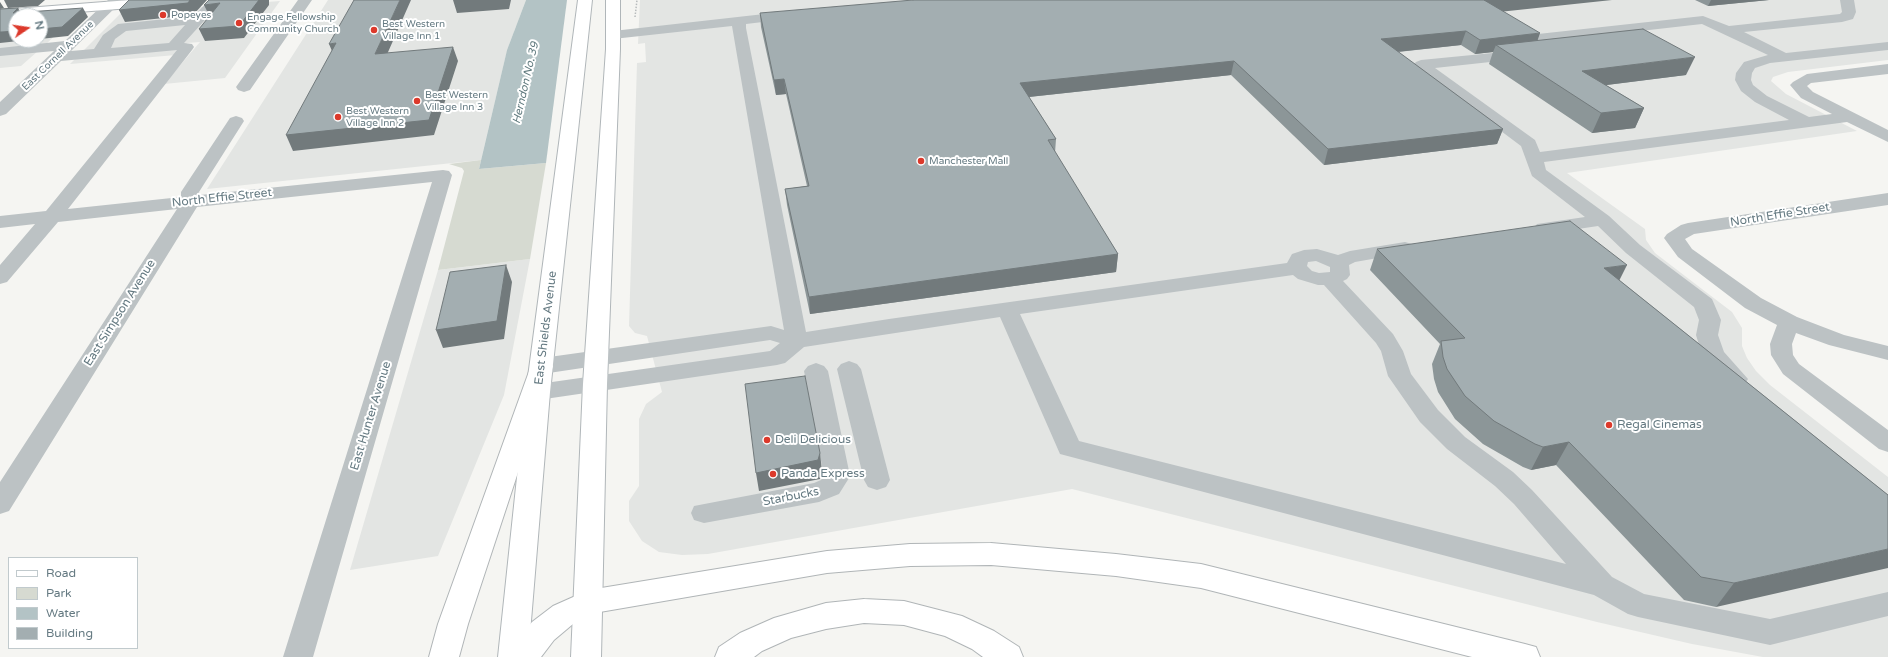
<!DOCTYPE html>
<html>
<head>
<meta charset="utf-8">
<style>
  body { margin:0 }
  #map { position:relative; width:1888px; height:657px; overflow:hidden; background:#f5f5f2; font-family:"Varela Round",sans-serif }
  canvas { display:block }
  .legend { position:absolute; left:8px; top:557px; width:130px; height:92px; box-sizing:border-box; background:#fff; border:1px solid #c1cacd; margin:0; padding:5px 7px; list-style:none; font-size:12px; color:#657a82 }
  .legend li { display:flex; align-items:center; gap:8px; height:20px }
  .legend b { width:20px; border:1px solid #c1cacd }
  .north { position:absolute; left:8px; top:8px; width:40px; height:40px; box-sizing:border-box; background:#fff; border:1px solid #c1cacd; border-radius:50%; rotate:77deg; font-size:11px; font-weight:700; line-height:16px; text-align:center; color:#657a82 }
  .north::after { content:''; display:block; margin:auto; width:14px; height:18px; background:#dc392b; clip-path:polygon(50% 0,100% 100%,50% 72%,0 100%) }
</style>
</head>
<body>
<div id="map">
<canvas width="1888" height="657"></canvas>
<ul class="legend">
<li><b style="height:5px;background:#fff"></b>Road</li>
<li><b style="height:11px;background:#d6dad1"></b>Park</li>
<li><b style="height:11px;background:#b3c3c5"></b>Water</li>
<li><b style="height:11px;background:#a3aeb1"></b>Building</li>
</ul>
<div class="north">N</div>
</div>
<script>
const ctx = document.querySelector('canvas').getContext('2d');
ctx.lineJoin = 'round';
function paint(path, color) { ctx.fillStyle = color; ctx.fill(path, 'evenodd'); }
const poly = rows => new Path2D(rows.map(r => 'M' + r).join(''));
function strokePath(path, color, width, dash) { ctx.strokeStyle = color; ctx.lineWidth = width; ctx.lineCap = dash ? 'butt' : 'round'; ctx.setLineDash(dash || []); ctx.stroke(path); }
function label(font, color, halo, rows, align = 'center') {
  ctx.font = font + ' "Varela Round",sans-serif'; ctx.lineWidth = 4; ctx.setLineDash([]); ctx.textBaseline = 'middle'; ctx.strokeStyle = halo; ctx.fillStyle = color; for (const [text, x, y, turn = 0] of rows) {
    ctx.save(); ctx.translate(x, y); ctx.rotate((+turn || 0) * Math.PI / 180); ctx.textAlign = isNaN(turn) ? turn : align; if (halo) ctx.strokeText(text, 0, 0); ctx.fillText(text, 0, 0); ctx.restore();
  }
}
paint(poly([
  [328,0,526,0,507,50,481,160,207,189],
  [640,0,1888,0,1888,60,1788,72,1773,77,1771,81,1786,94,1857,131,1567,173,1645,229,1646,240,1655,253,1732,312,1742,328,1742,346,1747,358,1756,371,1770,385,1888,477,1888,657,1763,657,1692,644,1597,622,1072,489,708,554,682,555,659,552,642,541,629,521,629,501,639,486,639,419,646,404,662,392,647,336,635,333,629,326,637,63,646,62,645,43,638,44],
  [280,1,225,78,164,84,200,42,187,43,176,55,70,64,121,13],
  [73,18,43,47,0,50,0,23,16,40,40,40,40,20],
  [38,51,21,66,0,68,0,55],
  [530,259,504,395,438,556,350,570,438,270]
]), '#e3e5e3');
paint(poly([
  [481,160,479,169,546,163,530,259,438,270,464,171,462,168,449,164]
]), '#d6dad1');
paint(poly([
  [526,0,567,0,546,163,479,169,507,50]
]), '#b3c3c5');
const major = poly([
  [130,0,190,0,188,3,183,4,0,18,0,10,130,0],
  [578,0,592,0,550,392,528,657,498,657,526,392,578,0],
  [606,0,620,0,620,49,607,384,601,657,571,657,583,384,606,49,606,0]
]);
const highway = poly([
  [542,358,550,361,553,366,468,624,459,657,429,657,438,624,531,366,534,361,542,358],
  [991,543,1116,554,1201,564,1525,644,1536,647,1540,657,1472,657,1201,588,1116,576,991,565,910,566,827,573,594,613,573,624,554,640,541,657,508,657,512,647,532,622,553,606,589,590,827,551,910,544,991,543],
  [864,599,904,601,962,616,994,631,1019,647,1023,657,983,657,972,649,945,636,904,625,864,623,826,629,791,638,762,651,754,657,715,657,719,647,740,633,774,618,826,603,864,599]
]);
strokePath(major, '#b0b6b9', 2);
strokePath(highway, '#b0b5b7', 2);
strokePath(poly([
  [635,17,637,0]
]), '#b7bbbc', 1.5, [1.5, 1.5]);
paint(poly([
  [108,0,123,0,71,51,94,49,103,35,118,24,194,16,209,0,223,0,184,43,192,44,194,47,192,50,68,209,181,197,181,192,228,121,230,118,236,116,242,118,244,121,199,192,200,195,443,170,449,171,452,175,313,657,283,657,432,182,197,207,9,511,0,514,0,482,177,209,58,222,7,282,0,284,0,265,35,224,0,228,0,216,46,211,177,50,61,61,6,114,0,116,0,102,54,51,0,56,0,48,65,41,108,0],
  [185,25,169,43,111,48,115,39,126,31,185,25],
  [298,0,312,0,250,90,244,92,238,90,236,87,298,0],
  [1840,0,1854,0,1856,12,1853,19,1842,22,1744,32,1786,53,1888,42,1888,50,1770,63,1755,68,1752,73,1751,80,1753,85,1767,96,1809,117,1832,114,1801,98,1790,85,1793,82,1807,74,1888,64,1888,74,1811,83,1807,86,1813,92,1888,130,1888,142,1847,122,1544,162,1546,170,1609,216,1640,245,1712,299,1721,320,1718,335,1724,352,1748,379,1744,385,1736,387,1728,385,1702,355,1696,335,1699,320,1694,307,1626,253,1598,226,1544,234,1537,232,1534,228,1537,224,1585,217,1532,176,1521,146,1413,65,1416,62,1421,60,1544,48,1531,38,1533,35,1538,34,1703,16,1729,26,1840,14,1842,12,1840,0],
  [1702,24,1768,55,1744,62,1736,73,1735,80,1741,91,1755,102,1789,120,1540,152,1535,140,1435,68,1564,54,1566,51,1564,48,1552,41,1702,24],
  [791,11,796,12,798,15,796,18,746,24,746,28,806,332,889,319,1287,263,1292,254,1304,250,1317,249,1338,255,1350,251,1405,242,1412,244,1415,248,1412,252,1355,262,1349,265,1350,275,1347,279,1343,281,1393,334,1403,351,1411,374,1438,410,1465,437,1513,472,1532,490,1612,577,1644,594,1770,619,1888,592,1888,616,1770,645,1638,617,1628,614,1594,595,1060,454,1000,317,804,347,785,363,777,365,538,400,530,398,526,392,530,386,538,384,770,351,780,343,770,340,542,374,534,371,531,366,534,361,542,358,771,326,784,330,732,26,613,39,608,38,606,35,608,32,613,31,791,11],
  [1316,261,1330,267,1330,272,1319,273,1312,271,1307,266,1308,262,1316,261],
  [1293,275,1298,279,1318,285,1324,285,1376,343,1381,351,1388,376,1420,422,1447,449,1495,486,1514,504,1566,564,1079,441,1020,314,1293,275],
  [1888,193,1888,205,1694,234,1685,239,1692,249,1761,298,1797,317,1844,335,1888,346,1888,360,1829,345,1796,333,1792,344,1793,355,1799,364,1888,430,1888,452,1879,449,1783,374,1771,355,1770,344,1777,325,1745,308,1678,257,1664,238,1667,234,1681,225,1688,223,1888,193],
  [849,361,857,364,861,369,890,480,886,487,877,490,868,487,864,480,837,369,841,364,849,361],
  [816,363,824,366,828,371,849,471,849,478,839,494,819,502,704,523,694,520,691,513,694,506,814,483,821,480,823,477,823,471,804,371,808,366,816,363]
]), '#bcc2c4');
paint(major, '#fff');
paint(highway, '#fff');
paint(poly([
  [1695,0,1769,0,1708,6],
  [1503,11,1537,41,1686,75,1606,85,1644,108,1635,128,1592,133,1489,64,1493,52,1475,54,1461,45,1398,52,1503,129,1497,144,1324,165,1231,75,1029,97,1056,139,1055,153,1118,254,1116,272,810,314,787,205,785,189,807,186,786,94,776,95,761,27,760,13],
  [1377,249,1619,280,1888,495,1716,607,1684,600,1556,465,1531,470,1523,467,1483,444,1455,419,1438,392,1434,379,1432,364,1440,344,1370,270]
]), '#8c9698');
paint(poly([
  [4,0,45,0,38,6,8,8],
  [190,0,207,0,193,15,125,22,119,10],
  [259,0,269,0,269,5,244,38,205,41,199,29],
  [400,0,411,0,381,68,375,54],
  [453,0,511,0,509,9,457,13],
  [1484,0,1612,0,1480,14],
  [1711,0,1769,0,1708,6],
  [0,2,4,8,0,9],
  [220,3,210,17,204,5],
  [18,8,23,16,13,13],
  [83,8,88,17,68,36,40,39,40,29],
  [16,31,16,40,28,40,0,43,0,32],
  [1466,31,1461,45,1377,54,1381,39],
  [1540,33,1535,48,1496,45,1493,52,1475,54,1480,40],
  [336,43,335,58,329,44],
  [453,47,458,61,434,135,293,151,286,135],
  [1695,57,1686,75,1575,89,1582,71],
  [1234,61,1231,75,1019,98,1020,83],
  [784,79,786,94,776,95,774,80],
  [1644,108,1635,128,1592,133,1601,113],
  [1503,129,1497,144,1324,165,1328,149],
  [1118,254,1116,272,810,314,809,297],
  [506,265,512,282,504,339,443,348,436,330],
  [1627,265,1616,287,1604,268],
  [1569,442,1556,465,1531,470,1543,447],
  [820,453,822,471,820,479,759,491,756,473],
  [1888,549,1888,568,1716,607,1734,583]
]), '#727a7c');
const building = poly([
  [129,0,190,0,188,3,119,10,129,0],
  [209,0,259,0,239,26,199,29,220,3,204,5,209,0],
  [354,0,400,0,375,54,453,47,429,120,286,135,336,43,329,44,354,0],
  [913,0,1486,0,1484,0,1540,33,1480,40,1466,31,1381,39,1503,129,1328,149,1234,61,1020,83,1056,139,1048,140,1118,254,809,297,785,189,809,186,784,79,774,80,760,13,913,0],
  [18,8,13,13,83,8,62,27,40,29,40,16,16,16,16,31,0,32,0,9,18,8],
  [1643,29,1695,57,1582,71,1644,108,1601,113,1496,45,1643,29],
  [1570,221,1627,265,1604,268,1888,495,1888,549,1734,583,1701,577,1569,442,1543,447,1535,444,1494,421,1465,396,1447,369,1443,357,1441,341,1465,338,1377,249,1570,221],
  [506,265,497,321,436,330,450,272,506,265],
  [805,376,820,453,818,460,756,473,745,384,805,376]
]);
paint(building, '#a3aeb1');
strokePath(building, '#727a7c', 1);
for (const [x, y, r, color] of [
  [163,15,4,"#dc392b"],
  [239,23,4,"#dc392b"],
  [374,30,4,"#dc392b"],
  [417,101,4,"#dc392b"],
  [338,117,4,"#dc392b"],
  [921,161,4,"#dc392b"],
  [1609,425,4,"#dc392b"],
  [767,440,4,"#dc392b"],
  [773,474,4,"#dc392b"]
]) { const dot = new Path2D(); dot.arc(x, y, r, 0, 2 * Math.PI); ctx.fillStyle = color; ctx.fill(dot); strokePath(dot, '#fff', 1.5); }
label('10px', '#657a82', '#fff', [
  ["Popeyes",171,15],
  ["Engage Fellowship",247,17],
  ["Community Church",247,29],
  ["Best Western",382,24],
  ["Village Inn 1",382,36],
  ["Best Western",425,95],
  ["Village Inn 3",425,107],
  ["Best Western",346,111],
  ["Village Inn 2",346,123],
  ["Manchester Mall",929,161]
], 'left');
label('10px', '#657a82', '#fff', [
  ["East Cornell Avenue",58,56,-44]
]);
label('italic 11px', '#617b7f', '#fff', [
  ["Herndon No. 39",526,83,-77]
]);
label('12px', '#657a82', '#fff', [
  ["North Effie Street",222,198,-6],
  ["North Effie Street",1780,215,-9],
  ["East Simpson Avenue",120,313,-58],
  ["East Shields Avenue",546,328,-83],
  ["East Hunter Avenue",371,416,-73],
  ["Starbucks",791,497,-11]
]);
label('12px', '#657a82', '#fff', [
  ["Regal Cinemas",1617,425],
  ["Deli Delicious",775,440],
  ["Panda Express",781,474]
], 'left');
</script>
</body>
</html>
